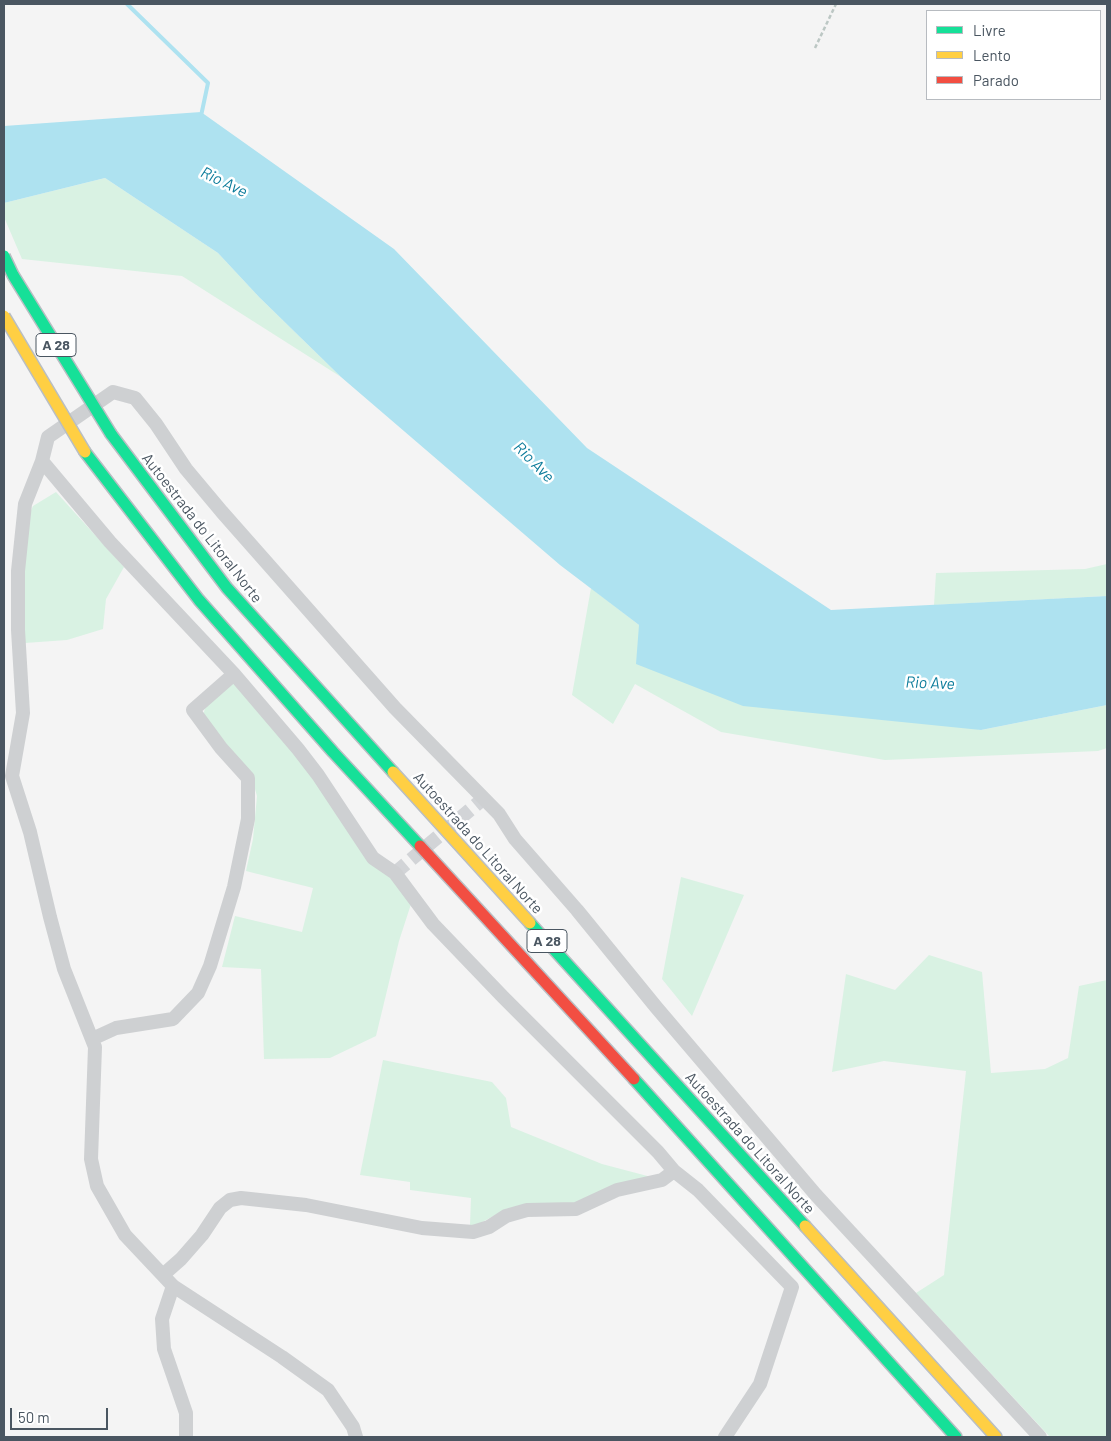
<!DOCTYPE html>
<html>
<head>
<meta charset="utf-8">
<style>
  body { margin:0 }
  #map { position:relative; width:1111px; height:1441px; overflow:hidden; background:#f4f4f4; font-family:Barlow,sans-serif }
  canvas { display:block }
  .frame { position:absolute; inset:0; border:5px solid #4a5661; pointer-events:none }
  .legend { position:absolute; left:926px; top:10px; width:175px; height:90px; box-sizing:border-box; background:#fff; border:1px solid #b7bbc0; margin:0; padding:6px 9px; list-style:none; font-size:15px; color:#4a5661 }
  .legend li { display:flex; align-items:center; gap:10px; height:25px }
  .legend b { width:25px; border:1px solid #b7bbc0 }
  .scale { position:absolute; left:10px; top:1408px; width:98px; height:22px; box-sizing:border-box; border:2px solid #4a5661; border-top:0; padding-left:6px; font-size:15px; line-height:18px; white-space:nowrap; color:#4a5661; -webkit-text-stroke:4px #fff; paint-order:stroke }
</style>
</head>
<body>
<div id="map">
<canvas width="1111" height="1441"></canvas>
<div class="frame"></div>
<ul class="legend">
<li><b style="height:6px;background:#16e098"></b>Livre</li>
<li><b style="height:6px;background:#ffcf43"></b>Lento</li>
<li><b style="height:6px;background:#f24e42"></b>Parado</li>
</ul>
<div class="scale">50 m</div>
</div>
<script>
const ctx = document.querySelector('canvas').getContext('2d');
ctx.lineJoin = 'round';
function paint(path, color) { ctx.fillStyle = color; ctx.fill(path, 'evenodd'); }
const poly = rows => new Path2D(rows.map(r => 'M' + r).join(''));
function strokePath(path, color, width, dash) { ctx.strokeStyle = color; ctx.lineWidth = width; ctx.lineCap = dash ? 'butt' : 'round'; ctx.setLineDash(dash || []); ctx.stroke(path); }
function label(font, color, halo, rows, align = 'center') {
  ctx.font = font + ' Barlow,sans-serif'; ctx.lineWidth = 5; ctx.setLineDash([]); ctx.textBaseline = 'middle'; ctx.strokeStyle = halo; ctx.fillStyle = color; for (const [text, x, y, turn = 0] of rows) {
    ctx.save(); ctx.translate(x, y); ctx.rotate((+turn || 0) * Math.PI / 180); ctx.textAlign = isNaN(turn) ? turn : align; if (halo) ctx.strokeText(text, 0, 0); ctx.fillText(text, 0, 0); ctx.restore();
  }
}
paint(poly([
  [105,178,218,253,259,297,341,377,182,276,22,259,4,217,4,203],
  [56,492,124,567,106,599,103,629,67,640,25,643,25,552,30,513,33,506],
  [1107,564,1107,596,934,605,936,573,1085,569],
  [591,588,639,625,981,730,1107,705,1107,748,1098,751,885,760,721,732,635,684,613,724,572,695],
  [229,683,238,683,412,901,399,941,376,1036,330,1058,264,1059,261,969,222,967,235,916,302,932,313,888,246,871,253,839,257,796,251,775,203,715,207,702],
  [681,877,744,895,692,1016,662,979],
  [929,955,982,972,991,1073,1045,1069,1068,1058,1079,986,1107,980,1107,1437,1050,1437,916,1293,944,1275,966,1071,884,1061,832,1072,846,974,895,990],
  [383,1060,492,1082,506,1098,511,1127,602,1164,655,1178,567,1205,526,1206,506,1209,477,1225,470,1225,471,1198,410,1190,410,1182,360,1175]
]), '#d9f2e3');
paint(poly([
  [201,112,394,249,587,448,831,610,1107,596,1107,705,981,730,743,706,636,664,639,625,560,565,341,377,259,297,218,253,105,178,4,203,4,126]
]), '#aee2f0');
strokePath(poly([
  [127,4,208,83,201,116]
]), '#aee2f0', 4);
strokePath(poly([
  [395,873,483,799]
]), '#d2d4d7', 14, [14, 7]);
const fast = poly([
  [111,434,227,588,393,772],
  [85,452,199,600,333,752,420,846],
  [530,923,805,1226],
  [634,1079,956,1437]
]);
const slow = poly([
  [393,772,530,923],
  [805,1226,996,1437]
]);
const jam = poly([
  [420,846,634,1079]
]);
strokePath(fast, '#b9bec3', 14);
strokePath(slow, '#b9bec3', 14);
strokePath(jam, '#b9bec3', 14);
strokePath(poly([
  [815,48,836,4]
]), '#bcc7c4', 2.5, [4, 2.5]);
strokePath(poly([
  [42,461,110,542,234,674,298,749,318,775,373,858,395,873,433,924,503,997,658,1152,674,1171,698,1190,792,1287,760,1384,725,1437],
  [92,1039,116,1028,173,1019,198,993,210,966,234,887,248,819,248,778,221,748,193,710,234,674],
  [164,1274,181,1259,202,1235,220,1208,230,1200,241,1198,306,1205,422,1228,473,1232,489,1227,506,1216,527,1210,576,1209,617,1190,662,1180,674,1171],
  [173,1286,162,1319,164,1349,186,1413,186,1437],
  [356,1437,353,1427,328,1390,282,1357,173,1286,125,1235,97,1186,91,1159,95,1047,64,969,50,917,30,832,12,776,23,713,18,630,18,571,25,504,42,461,48,437,113,392,135,398,156,424,186,469,222,512,395,708,499,814,515,839,577,910,656,1007,816,1195,1040,1437]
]), '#ced0d2', 14);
strokePath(fast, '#16e098', 11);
strokePath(slow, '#ffcf43', 11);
strokePath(jam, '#f24e42', 11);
const fastBridge = poly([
  [4,256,13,275,111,434]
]);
const slowBridge = poly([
  [4,316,85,452]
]);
strokePath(fastBridge, '#b9bec3', 14, []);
strokePath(slowBridge, '#b9bec3', 14, []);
strokePath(fastBridge, '#16e098', 11);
strokePath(slowBridge, '#ffcf43', 11);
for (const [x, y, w] of [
  [56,345,40],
  [547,941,40]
]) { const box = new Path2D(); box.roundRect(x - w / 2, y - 11.5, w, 23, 4); ctx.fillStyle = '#fff'; ctx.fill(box); strokePath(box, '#4a5661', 1); }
label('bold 14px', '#4a5661', null, [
  ["A 28",56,345],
  ["A 28",547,941]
]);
label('15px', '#4a5661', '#fff', [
  ["Autoestrada do Litoral Norte",202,528,52],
  ["Autoestrada do Litoral Norte",478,843,48],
  ["Autoestrada do Litoral Norte",750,1143,48]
]);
label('italic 16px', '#0c7c9b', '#fff', [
  ["Rio Ave",224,182,26],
  ["Rio Ave",534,462,45],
  ["Rio Ave",930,683,2]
]);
</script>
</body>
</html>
